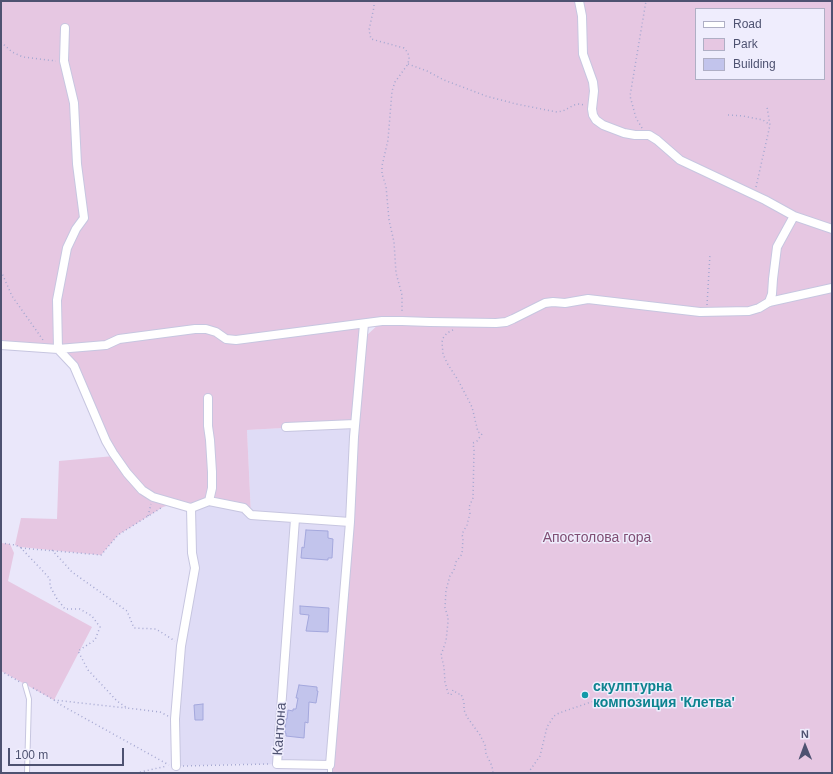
<!DOCTYPE html>
<html>
<head>
<meta charset="utf-8">
<style>
  body { margin:0 }
  #map { position:relative; width:833px; height:774px; overflow:hidden; background:#eae7fa; font-family:Helvetica,sans-serif }
  canvas { display:block }
  .frame { position:absolute; inset:0; border:2px solid #4e5271; pointer-events:none }
  .legend { position:absolute; left:695px; top:8px; width:130px; height:72px; box-sizing:border-box; background:#efedfd; border:1px solid #afafc5; margin:0; padding:5px 7px; list-style:none; font-size:12px; color:#4e5271 }
  .legend li { display:flex; align-items:center; gap:8px; height:20px }
  .legend b { width:20px; border:1px solid #afafc5 }
  .north { position:absolute; left:785px; top:726px; width:40px; height:40px; -webkit-text-stroke:3px #efedfd; paint-order:stroke; rotate:359deg; font-size:11px; font-weight:700; line-height:16px; text-align:center; color:#4e5271 }
  .north::after { content:''; display:block; margin:auto; width:14px; height:18px; background:#4e5271; clip-path:polygon(50% 0,100% 100%,50% 72%,0 100%) }
  .scale { position:absolute; left:8px; top:748px; width:116px; height:18px; box-sizing:border-box; border:2px solid #4e5271; border-top:0; padding-left:5px; font-size:12px; line-height:14px; white-space:nowrap; color:#4e5271; -webkit-text-stroke:3px #efedfd; paint-order:stroke }
</style>
</head>
<body>
<div id="map">
<canvas width="833" height="774"></canvas>
<div class="frame"></div>
<ul class="legend">
<li><b style="height:5px;background:#fff"></b>Road</li>
<li><b style="height:11px;background:#e6c7e2"></b>Park</li>
<li><b style="height:11px;background:#c2c4ec"></b>Building</li>
</ul>
<div class="north">N</div>
<div class="scale">100 m</div>
</div>
<script>
const ctx = document.querySelector('canvas').getContext('2d');
ctx.lineJoin = 'round';
function paint(path, color) { ctx.fillStyle = color; ctx.fill(path, 'evenodd'); }
const poly = rows => new Path2D(rows.map(r => 'M' + r).join(''));
function strokePath(path, color, width, dash) { ctx.strokeStyle = color; ctx.lineWidth = width; ctx.lineCap = dash ? 'butt' : 'round'; ctx.setLineDash(dash || []); ctx.stroke(path); }
function label(font, color, halo, rows, align = 'center') {
  ctx.font = font + ' Helvetica,sans-serif'; ctx.lineWidth = 3; ctx.setLineDash([]); ctx.textBaseline = 'middle'; ctx.strokeStyle = halo; ctx.fillStyle = color; for (const [text, x, y, turn = 0] of rows) {
    ctx.save(); ctx.translate(x, y); ctx.rotate((+turn || 0) * Math.PI / 180); ctx.textAlign = isNaN(turn) ? turn : align; if (halo) ctx.strokeText(text, 0, 0); ctx.fillText(text, 0, 0); ctx.restore();
  }
}
paint(poly([
  [355,424,330,765,238,764,176,766,175,719,195,568,191,508,209,501,244,508,251,515,247,430]
]), '#dfdcf6');
paint(poly([
  [1,1,832,1,832,773,332,773,331,768,366,336,381,322,364,324,355,424,247,430,251,515,244,508,209,501,191,508,176,503,163,507,118,535,101,555,20,547,15,545,21,518,57,519,59,461,114,456,74,366,58,349,1,345],
  [696,9,824,9,824,79,696,79],
  [1,543,10,544,14,553,8,581,92,627,54,700,1,671]
]), '#e6c7e2');
const building = poly([
  [306,530,328,531,328,538,333,539,332,558,328,558,328,560,301,558,302,547,304,548,306,530],
  [300,606,329,608,328,632,306,631,309,615,300,614,300,606],
  [299,685,317,687,317,691,318,691,316,703,309,702,308,723,305,722,304,738,286,736,286,733,285,733,286,719,287,719,288,710,293,711,293,709,296,709,298,698,296,698,299,685],
  [203,704,203,720,195,720,194,705,203,704]
]);
paint(building, '#c2c4ec');
strokePath(building, '#a4a8dd', 1);
const service = poly([
  [25,685,29,699,27,773],
  [330,765,330,773]
]);
const minor = poly([
  [579,1,582,16,583,54,593,82,594,91,592,109,593,115,596,120,603,125,624,133,635,135,649,135,657,140,680,160,765,200,794,216,832,229],
  [65,28,64,61,74,103,77,164,84,218,76,229,67,248,57,300,58,349,74,366,106,441,113,453,127,473,142,490,153,497,191,508,209,501,212,488,212,472,210,440,208,426,208,398],
  [769,302,772,294,773,279,777,247,794,216],
  [1,345,58,349,106,345,119,339,195,329,206,329,216,332,226,339,236,340,382,321,402,321,430,322,496,323,506,322,513,319,545,303,553,302,565,303,588,299,700,312,749,311,759,308,769,302,832,288],
  [286,427,355,424],
  [209,501,244,508,251,515,350,522],
  [295,519,277,764,330,765,350,522,354,437,364,324],
  [176,766,175,719,181,646,195,568,192,553,191,508]
]);
strokePath(service, '#c7c6e0', 6);
strokePath(minor, '#c7c6e0', 10);
strokePath(poly([
  [374,1,374,7,369,30,371,39,404,48,408,53,409,58,408,64,395,82,392,91,388,140,382,166,382,174,386,186,389,220,394,242,396,273,402,295,402,313],
  [1,42,12,52,23,57,56,61],
  [408,64,427,71,444,80,486,96,516,104,557,112,563,111,574,105,579,104,584,105],
  [728,115,743,116,763,120,770,125],
  [642,128,636,118,630,96,646,1],
  [756,187,770,125,767,107],
  [1,271,12,296,43,340],
  [707,305,710,254],
  [453,330,447,333,443,338,442,342,443,354,447,363,458,380,472,407,478,432,482,434,477,441,473,443,474,450,473,498,469,507,470,513,467,525,462,534,463,539,462,554,456,562,454,570,450,576,446,590,445,608,448,617,448,622,446,641,441,655,444,667,445,682,448,693,451,695,453,690,458,694,461,694,464,702,464,710,467,717,480,735,485,745,486,754,492,766,493,773],
  [148,516,151,504],
  [1,543,15,545,20,547,40,568,50,579,50,586,57,599,65,609,80,609,92,616,100,627,95,640,78,651,88,670,117,701,127,708,160,712,168,716],
  [21,548,101,555,118,535,161,508],
  [52,550,72,572,127,611,134,628,156,629,175,641],
  [1,671,20,682],
  [33,688,54,700,126,708],
  [54,700,61,705,169,765],
  [183,766,269,764],
  [136,773,167,766],
  [528,773,540,756,547,727,554,716,559,713,597,700]
]), '#a5a8d1', 1.5, [1, 3]);
strokePath(service, '#fff', 4);
strokePath(minor, '#fff', 8);
for (const [x, y, r, color] of [
  [585,695,4,"#0f9aa8"]
]) { const dot = new Path2D(); dot.arc(x, y, r, 0, 2 * Math.PI); ctx.fillStyle = color; ctx.fill(dot); strokePath(dot, '#efedfd', 1.5); }
label('14px', '#804e74', '#efedfd', [
  ["Апостолова гора",597,538]
]);
label('bold 14px', '#0d838f', '#efedfd', [
  ["скулптурна",593,687],
  ["композиция 'Клетва'",593,703]
], 'left');
label('14px', '#4e5271', '#efedfd', [
  ["Кантона",280,729,-86]
]);
</script>
</body>
</html>
